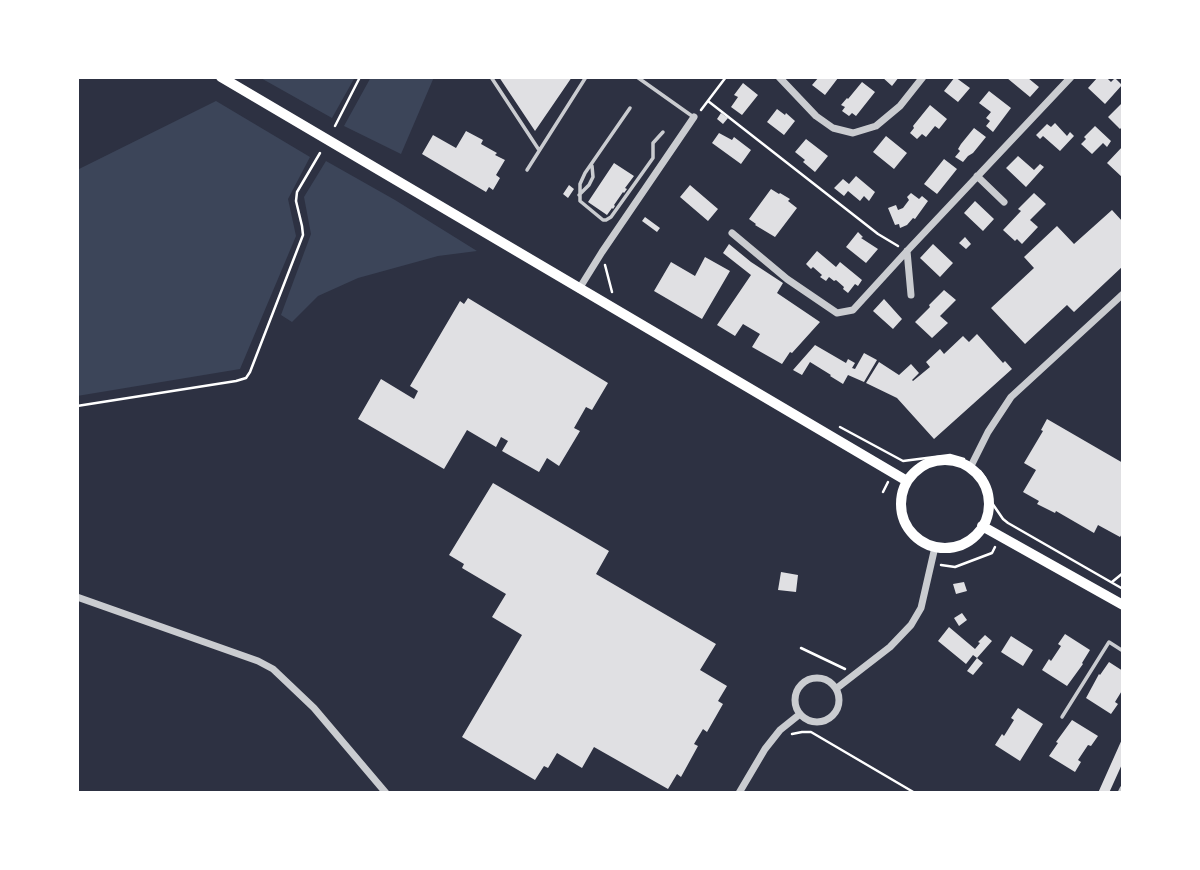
<!DOCTYPE html>
<html>
<head>
<meta charset="utf-8">
<style>
  body { margin:0 }
  #map { position:relative; width:1200px; height:870px; overflow:hidden; background:#2d3142; font-family:Commissioner,sans-serif }
  canvas { display:block }
  .frame { position:absolute; inset:0; border:79px solid #fff; pointer-events:none }
</style>
</head>
<body>
<div id="map">
<canvas width="1200" height="870"></canvas>
<div class="frame"></div>
</div>
<script>
const ctx = document.querySelector('canvas').getContext('2d');
ctx.lineJoin = 'round';
function paint(path, color) { ctx.fillStyle = color; ctx.fill(path, 'evenodd'); }
const poly = rows => new Path2D(rows.map(r => 'M' + r).join(''));
function strokePath(path, color, width, dash) { ctx.strokeStyle = color; ctx.lineWidth = width; ctx.lineCap = dash ? 'butt' : 'round'; ctx.setLineDash(dash || []); ctx.stroke(path); }
paint(poly([
  [259,77,355,77,332,118],
  [371,77,434,77,401,154,344,126],
  [216,101,310,157,288,199,296,236,240,369,77,396,77,170],
  [326,161,395,200,477,251,438,256,358,278,318,296,292,322,281,315,311,234,304,197]
]), '#3c4559');
paint(poly([
  [499,77,572,77,535,131],
  [819,77,836,77,838,78,825,95,812,85],
  [882,77,899,77,892,86],
  [955,77,970,88,958,102,944,91],
  [1008,77,1029,77,1028,78,1039,87,1030,97,1007,78],
  [1098,77,1106,77,1111,82,1115,78,1122,85,1105,104,1088,88],
  [862,82,875,92,856,116,852,113,849,116,842,111,845,107,841,105,847,98,848,99],
  [743,83,758,95,742,115,731,107,738,97,734,95],
  [989,91,1011,108,993,132,986,126,990,121,986,118,991,112,979,103],
  [1123,102,1123,126,1120,129,1108,117],
  [930,105,947,119,939,129,935,126,926,137,922,134,917,139,910,133,914,128,913,126],
  [777,109,785,115,786,113,795,121,784,135,767,122],
  [721,113,728,118,723,124,717,119],
  [1055,123,1067,136,1070,132,1074,136,1060,151,1043,136,1040,139,1036,135,1047,124,1051,127],
  [1095,126,1111,141,1107,147,1103,143,1092,154,1081,144,1086,139,1084,137],
  [974,128,986,137,973,153,968,156,963,162,955,157,960,151,958,149,961,144],
  [466,131,483,140,481,144,497,153,495,155,505,160,496,175,500,178,493,190,489,187,486,192,422,154,433,135,456,148],
  [719,133,732,140,734,137,751,150,741,164,712,143],
  [886,136,907,153,894,169,873,152],
  [806,139,828,156,815,172,803,162,805,160,795,152],
  [1123,146,1123,178,1107,163],
  [1018,156,1034,170,1040,164,1044,167,1026,187,1006,168],
  [944,159,957,169,937,194,924,184],
  [614,163,634,176,625,188,627,189,624,193,623,192,614,205,615,206,613,209,612,208,607,215,588,202],
  [856,176,875,192,869,201,864,196,860,201,848,191,844,196,834,188,843,179,849,184],
  [569,185,574,189,568,198,563,194],
  [690,185,718,209,708,221,680,197],
  [771,189,779,194,780,193,790,199,788,201,797,208,775,237,755,225,756,224,749,219],
  [911,193,919,199,922,196,928,201,915,219,913,218,907,225,900,228,899,224,895,225,888,208,896,205,898,210,903,208,909,200,907,197],
  [1034,193,1046,204,1030,220,1038,227,1022,244,1017,239,1015,241,1003,230,1021,211,1018,209],
  [975,201,994,219,983,231,964,213],
  [1112,210,1123,222,1123,266,1074,312,1067,305,1025,344,991,308,1034,268,1024,257,1057,226,1074,244],
  [645,217,660,228,657,232,642,221],
  [858,232,863,237,861,238,878,249,866,263,846,247],
  [965,237,971,244,966,249,959,243],
  [729,244,751,262,783,283,777,293,820,322,792,353,790,352,782,364,752,347,760,334,743,324,735,336,717,325,751,275,723,253],
  [933,244,953,263,940,277,920,258],
  [817,251,836,267,840,262,862,280,858,286,855,284,848,293,843,289,844,287,836,280,834,281,829,277,826,281,820,277,822,275,813,267,811,269,806,264],
  [705,257,730,271,702,319,654,291,671,262,695,276],
  [944,290,956,300,940,316,948,323,932,338,915,322,930,307,929,305],
  [468,298,608,383,592,410,586,407,574,428,580,431,559,466,547,458,539,472,502,451,508,441,501,437,496,447,467,430,444,469,358,419,381,379,414,399,418,391,410,386,460,301,464,304],
  [884,299,902,319,893,329,873,311],
  [977,334,1003,363,1005,361,1012,369,934,439,897,398,866,383,879,362,899,375,911,364,919,373,912,380,913,381,930,367,926,362,940,349,944,354,963,336,969,342],
  [815,345,846,363,848,359,855,363,852,368,855,369,864,353,877,360,864,382,848,375,843,384,830,376,831,375,810,362,802,375,793,370],
  [1047,419,1123,463,1123,532,1120,537,1098,525,1094,533,1056,511,1055,513,1037,504,1039,501,1023,492,1036,470,1024,463,1043,431,1041,430],
  [493,483,609,551,596,574,716,644,700,670,727,686,718,701,723,704,707,732,703,729,694,744,698,746,681,777,677,774,668,789,594,747,582,768,557,753,548,768,544,766,535,780,462,737,522,635,492,617,506,594,462,568,464,564,449,555],
  [781,572,798,575,796,592,778,590],
  [964,582,967,591,956,594,953,584],
  [962,613,967,620,959,626,954,618],
  [949,627,975,649,980,643,978,642,985,635,992,641,977,658,983,663,973,675,967,671,977,658,973,655,966,664,938,641],
  [1065,634,1090,650,1082,663,1083,664,1067,686,1042,670,1049,659,1051,661,1061,646,1058,644],
  [1011,636,1033,650,1023,666,1001,652],
  [1109,662,1123,671,1123,689,1115,702,1118,704,1111,714,1086,698,1099,674,1100,675],
  [1018,708,1043,724,1020,761,995,745,1002,734,1004,736,1014,720,1011,718],
  [1072,720,1098,736,1091,746,1088,745,1078,760,1081,762,1075,772,1049,756,1058,743,1056,742],
  [1123,737,1123,762,1109,793,1098,793]
]), '#e0e0e3');
strokePath(poly([
  [708,101,878,234,898,246],
  [701,110,726,77],
  [335,126,360,77],
  [605,265,612,292],
  [77,406,236,381,246,378,250,372,303,235,302,226,296,201,297,192,320,153],
  [840,427,903,461,950,455,964,459],
  [980,471,985,478,992,503,1003,519,1008,523,1123,589],
  [883,492,888,482],
  [941,565,955,567,992,553,995,547],
  [1112,582,1123,573],
  [801,648,845,669],
  [792,734,802,732,811,732,915,793]
]), '#fff', 2.5);
strokePath(poly([
  [491,77,539,150],
  [637,77,692,116],
  [630,108,585,173,580,184,580,201,603,220,606,220,611,217,653,158,653,143,663,132],
  [527,170,586,77],
  [579,195,589,185,593,177,592,166],
  [1062,717,1109,642,1123,651]
]), '#caccd0', 3.5);
strokePath(poly([
  [779,77,816,116,833,128,853,133,876,126,900,106,923,77],
  [977,176,1004,202],
  [732,233,787,279,837,313,853,310,907,251,1071,77],
  [907,251,911,295],
  [579,289,602,252,694,117],
  [970,468,988,432,1011,397,1123,294],
  [77,597,258,661,273,669,314,708,386,793],
  '795 700a22 22 0 1 1 44 0a22 22 0 1 1-44 0Z',
  [837,688,890,647,911,625,921,608,935,547],
  [739,793,765,749,780,730,800,714],
  [1121,793,1123,789]
]), '#caccd0', 7);
strokePath(poly([
  [221,77,907,481],
  '901 504a44 44 0 1 1 88 0a44 44 0 1 1-88 0Z',
  [982,526,1123,605]
]), '#fff', 10);
</script>
</body>
</html>
